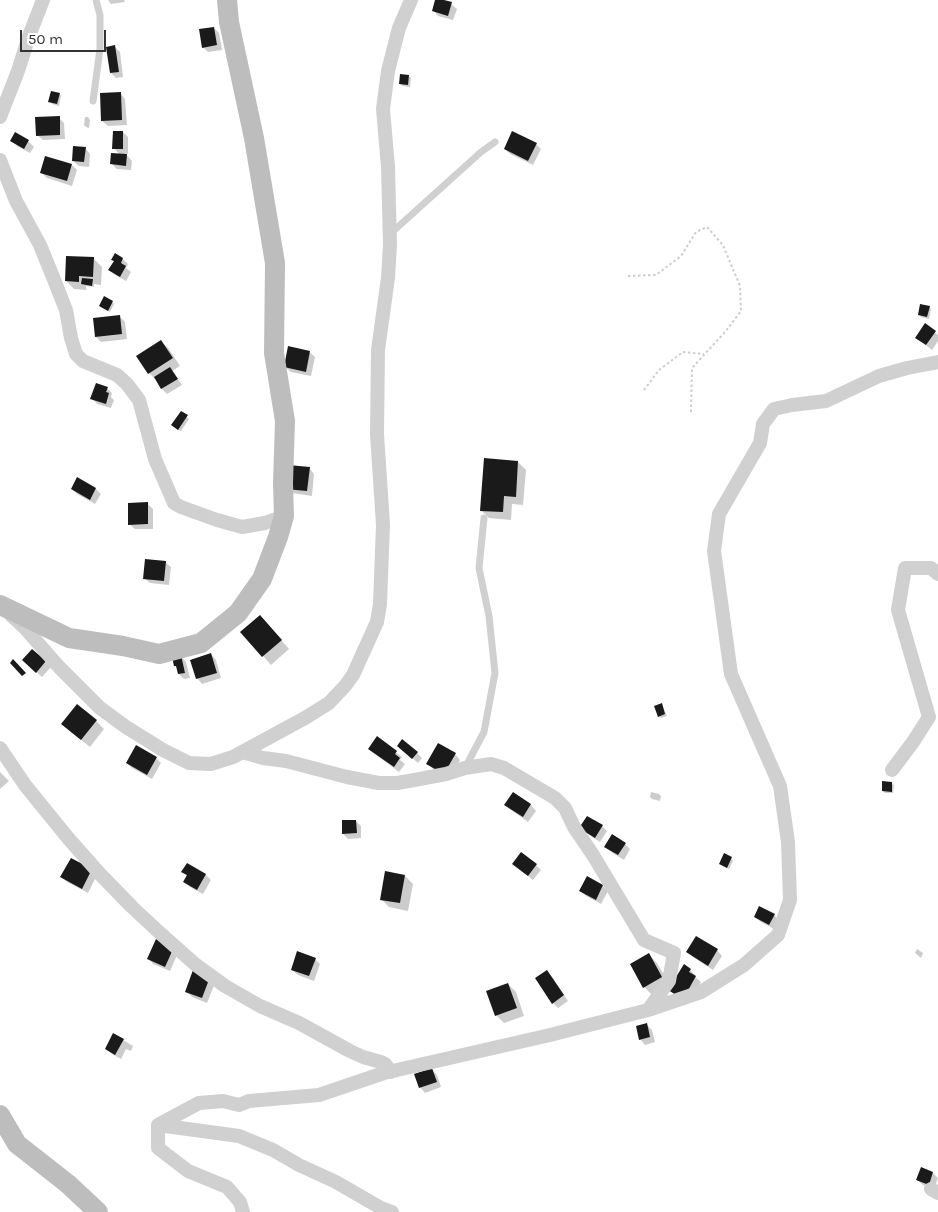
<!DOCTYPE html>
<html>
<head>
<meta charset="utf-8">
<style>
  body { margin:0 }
  #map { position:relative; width:938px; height:1212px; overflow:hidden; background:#fff; font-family:Karla,sans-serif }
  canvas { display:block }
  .scale { position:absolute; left:20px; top:30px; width:86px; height:22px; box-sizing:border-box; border:2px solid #333; border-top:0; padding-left:6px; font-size:15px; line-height:18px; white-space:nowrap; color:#333; -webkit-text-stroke:4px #fff; paint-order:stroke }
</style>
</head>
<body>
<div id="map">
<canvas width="938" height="1212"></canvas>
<div class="scale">50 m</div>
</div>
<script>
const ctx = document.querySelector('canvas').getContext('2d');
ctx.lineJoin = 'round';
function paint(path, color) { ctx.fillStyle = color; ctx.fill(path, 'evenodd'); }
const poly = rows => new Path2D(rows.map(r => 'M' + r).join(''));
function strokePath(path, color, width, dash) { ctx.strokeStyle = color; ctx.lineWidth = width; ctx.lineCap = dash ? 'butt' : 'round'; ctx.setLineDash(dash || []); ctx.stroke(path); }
paint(poly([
  [108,0,124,0,125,2,111,4],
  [436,0,451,4,457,9,453,20,438,16,433,10],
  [214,28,219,33,222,50,208,52,203,47],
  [115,47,120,52,123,77,116,78,111,73],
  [409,76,411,78,410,87,403,86,400,84],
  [120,93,125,99,127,125,108,126,102,121],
  [59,94,61,96,59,106,52,104,50,102],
  [85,117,88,117,90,120,89,128,86,127,84,125],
  [59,118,64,123,65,139,43,140,37,135],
  [123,132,128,137,128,154,125,153,132,161,131,170,117,169,112,164,120,155,114,148],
  [15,134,29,142,34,147,30,153,17,146,12,140],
  [536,144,541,149,533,165,510,154,505,149],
  [85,148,90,154,89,167,79,166,73,161],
  [72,165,77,170,72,186,47,178,42,173],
  [115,255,123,259,128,264,126,268,131,272,126,281,115,275,110,270,115,261],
  [93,258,102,267,101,285,94,284,94,287,86,286,86,290,74,289,66,281],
  [112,302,114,304,110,312,103,308],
  [929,307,931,309,929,319,921,317,919,315],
  [119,316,125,322,127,339,101,342,96,337],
  [925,325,938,335,938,341,932,350,917,338],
  [161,341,169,349,180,366,172,371,182,385,167,394,162,389,157,381,149,373],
  [309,352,315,357,311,376,291,372,285,367],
  [107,388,112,393,111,397,114,400,111,408,97,404,92,398],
  [182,413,189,419,181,431,175,428],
  [518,462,526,470,523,505,512,504,511,520,489,518,481,510],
  [289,466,309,468,314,474,312,496,292,493],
  [78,479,96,489,101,494,95,504,77,494,72,489],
  [148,504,153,509,153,529,135,529,129,524],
  [165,562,171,567,169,585,150,583,144,578],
  [268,625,289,649,271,665,242,632],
  [32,650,51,667,42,677,29,665],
  [211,654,216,660,221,678,202,684,197,678],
  [181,656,186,662,190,678,184,679,179,674,178,669,175,666],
  [661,705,663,707,667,716,661,718,659,716],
  [96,721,104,729,90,747,71,732,63,724],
  [377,738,402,757,400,760,405,764,399,772,375,754,369,749],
  [404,751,417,753,422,758,418,763],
  [455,754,460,760,450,778,433,769,428,763],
  [156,758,161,763,152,779,132,768,127,763],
  [0,772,9,781,0,789],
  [891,783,894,785,893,793,885,793,883,791],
  [651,792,659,794,661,796,660,801,652,799,650,797],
  [514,794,531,805,536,811,528,822,511,810,506,805],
  [356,821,361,826,361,838,348,839,343,834],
  [602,826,607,831,600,842,586,833,581,828],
  [625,844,630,849,624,860,611,852,606,847],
  [731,858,733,861,729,869,720,864],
  [187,864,206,875,211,880,203,894,190,887,185,882,188,877,183,872],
  [536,865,541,870,533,880,519,869],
  [92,870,97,875,88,893,67,882,62,877],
  [405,876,413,884,408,911,389,907,381,899],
  [587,878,603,886,608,891,601,904,586,896,580,890],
  [774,915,779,920,774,929,761,922,755,917],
  [156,940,178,953,170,971,153,964,148,958],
  [917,949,923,953,921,958,915,953],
  [717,950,722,956,713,970,693,957,688,952],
  [649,955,657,963,670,985,652,995,644,987],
  [315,959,320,964,314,981,298,975,292,970],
  [690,970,695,975,694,976,701,982,691,998,675,995,670,990],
  [194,972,215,983,207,1003,192,997,187,992],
  [547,972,552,977,568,1001,558,1008,553,1003],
  [508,984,516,992,524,1016,504,1023,496,1015],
  [647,1025,652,1030,655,1042,645,1045,640,1039],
  [123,1040,133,1046,131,1051,126,1049,121,1059,112,1054,106,1049],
  [432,1070,437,1075,441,1087,425,1093,420,1087],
  [933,1173,938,1178,934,1189,923,1185,917,1180]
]), '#0003');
paint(poly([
  [435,0,444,0,452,2,448,16,432,11],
  [214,27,217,45,202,48,199,29],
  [115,45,119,72,110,73,106,47],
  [400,74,409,75,408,85,399,84],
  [51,91,60,93,57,104,48,102],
  [121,92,122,120,101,121,100,93],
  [60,116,60,135,36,136,35,117],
  [113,131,123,131,123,149,112,149],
  [512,131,537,143,528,161,504,149],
  [15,132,29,140,24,149,10,141],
  [73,146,86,147,84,162,72,161],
  [111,153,127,154,126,166,110,164],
  [45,156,72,164,67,181,40,173],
  [115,253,123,258,121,263,126,266,120,277,108,270,114,261,111,260],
  [66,256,94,257,93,277,79,276,79,282,65,281],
  [82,278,93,279,92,286,81,284],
  [104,296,113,301,108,311,99,306],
  [920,304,930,306,927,317,918,315],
  [120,315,122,334,95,337,93,318],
  [925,323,936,331,926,345,915,338],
  [161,340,173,358,148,374,136,356],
  [288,346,310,351,306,372,284,367],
  [170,367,178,379,161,389,154,377],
  [96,383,108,387,106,392,109,393,106,404,90,399],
  [181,411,188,415,178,430,171,425],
  [484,458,518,461,516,497,504,496,503,512,480,511],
  [288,465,310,467,307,491,285,489],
  [77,477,96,488,90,500,71,489],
  [148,502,148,524,128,525,128,503],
  [145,559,166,561,164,581,143,579],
  [260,615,282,640,262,657,240,632],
  [32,649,46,661,36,673,22,660],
  [211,653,217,673,196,679,190,660],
  [181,655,185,673,178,674,176,666,174,666,172,657],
  [13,659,26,673,22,676,10,663],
  [662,703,665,714,658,717,654,706],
  [77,704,97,720,81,740,61,724],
  [377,736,397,751,395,754,400,758,394,767,368,749],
  [402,739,418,752,412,759,397,746],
  [438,743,456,753,444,774,426,764],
  [136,745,157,757,147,775,126,763],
  [882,781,892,782,892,792,882,791],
  [513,792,531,804,523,817,504,805],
  [587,816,603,825,595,838,579,828],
  [342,820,356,820,357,833,342,834],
  [612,834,626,843,618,855,604,847],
  [521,852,537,864,528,876,512,864],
  [724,853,732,857,727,868,719,864],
  [71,858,92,869,82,889,60,877],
  [187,863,206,874,197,890,183,882,187,875,181,872],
  [385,871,405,875,400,903,380,900],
  [587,876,603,885,596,900,579,891],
  [759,906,775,914,769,925,754,917],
  [696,936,718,949,708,966,686,952],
  [156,939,174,947,165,967,147,959],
  [297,951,316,958,309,976,291,970],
  [649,953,662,977,643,988,630,964],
  [684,964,691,969,689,972,696,976,686,994,682,991,678,996,668,990],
  [193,970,210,977,202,998,185,992],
  [547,970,564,995,552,1004,535,978],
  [508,983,517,1008,495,1016,486,991],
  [647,1023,650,1037,639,1040,636,1026],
  [113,1033,124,1039,115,1055,105,1049],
  [432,1068,437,1082,419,1088,414,1074],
  [921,1167,933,1172,929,1185,916,1180]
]), '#1a1a1a');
strokePath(poly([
  [628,276,656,275,681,256,696,232,707,227,723,245,740,286,741,311,725,332,692,368,691,412],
  [644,390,659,370,683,352,704,354]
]), '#cdcdcd', 2, [2.5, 2.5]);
strokePath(poly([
  [93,101,100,49,100,15,96,0],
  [390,234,481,152,495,142],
  [465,768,484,732,495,673,489,616,479,568,484,518]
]), '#d0d0d0', 7);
strokePath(poly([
  [0,117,18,71,29,36,43,0],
  [0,160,16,201,40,245,53,277,66,310,71,338,76,354,83,361,117,375,127,384,139,400,155,459,174,503,181,507,217,520,242,527,265,523,284,516],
  [11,615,24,627,59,667,100,708,126,727,163,750,189,763,211,764,233,757,305,718,329,703,345,686,353,675,377,622,380,604,383,525,377,434,378,350,388,278,390,245,388,167,383,109,388,71,399,28,411,0],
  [0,748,25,785,68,838,99,873,132,907,161,934,196,965,225,986,260,1006,299,1023,350,1051,363,1057,381,1062,385,1064,391,1072],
  [242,752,263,758,286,761,347,777,379,783,397,783,409,781,446,774,465,768,491,764,504,768,555,798,565,808,574,827,593,855,644,940,674,953,669,981,648,1010],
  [892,770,913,742,929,717,898,610,905,568,931,568,938,574],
  [158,1125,199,1103,223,1101,239,1105,249,1101,319,1095,384,1073,550,1035,648,1010,701,992,744,965,778,935,790,900,788,842,780,786,731,674,714,551,719,514,760,443,763,424,774,409,792,405,826,401,879,376,907,368,938,362],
  [931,1189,938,1193],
  [243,1212,240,1202,227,1187,188,1171,158,1148,158,1125,239,1136,273,1150,299,1165,336,1182,381,1208,392,1212]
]), '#d0d0d0', 14);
strokePath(poly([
  [0,605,69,638,123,646,159,654,201,643,238,613,262,579,278,537,284,516,283,483,285,421,274,353,275,263,254,138,229,22,227,0],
  [0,1115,17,1144,68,1184,98,1212]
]), '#bdbdbd', 20);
</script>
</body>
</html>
